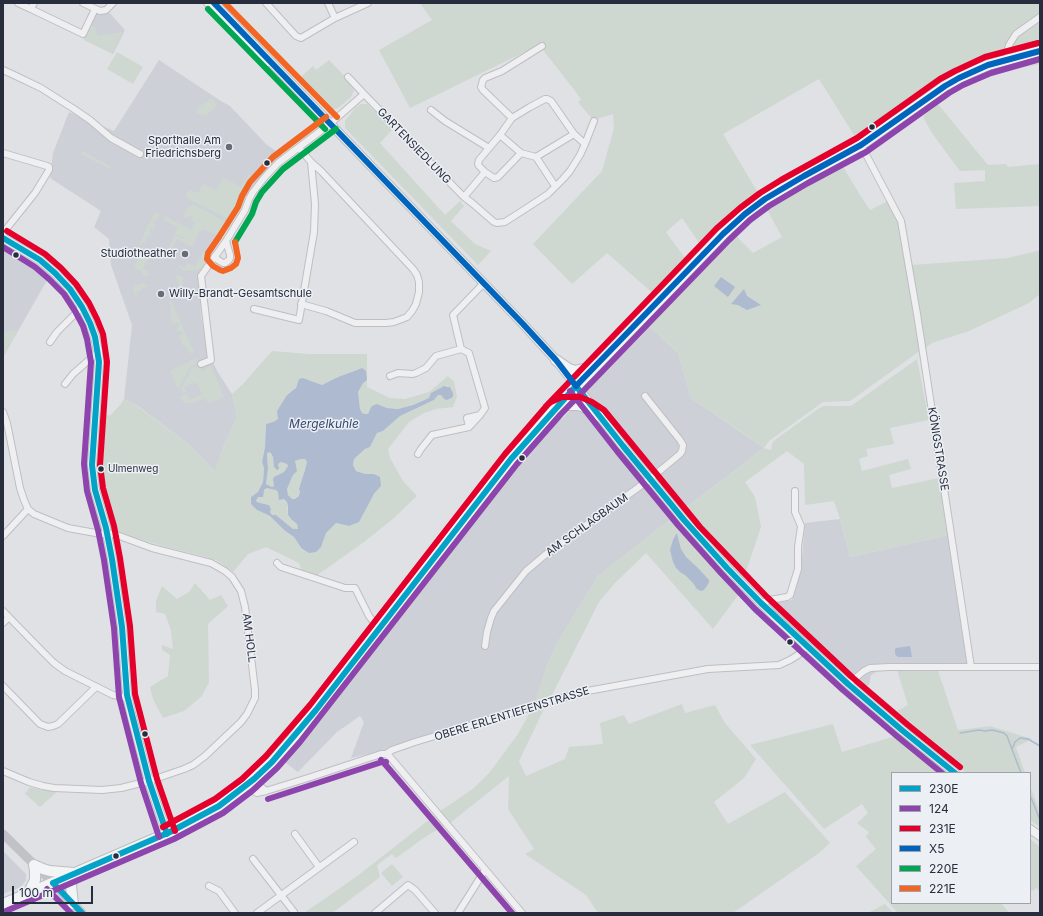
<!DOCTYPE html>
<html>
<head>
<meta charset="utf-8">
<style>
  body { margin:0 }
  #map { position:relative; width:1043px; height:916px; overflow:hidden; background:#dfe1e4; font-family:Inter,sans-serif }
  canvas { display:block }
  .frame { position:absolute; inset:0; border:4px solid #272d3c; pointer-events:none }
  .legend { position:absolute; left:891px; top:772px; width:140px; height:132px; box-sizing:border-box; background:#eceff4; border:1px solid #9da1aa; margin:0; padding:5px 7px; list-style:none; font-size:12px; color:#272d3c }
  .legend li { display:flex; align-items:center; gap:8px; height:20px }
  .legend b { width:20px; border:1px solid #9da1aa }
  .scale { position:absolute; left:12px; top:886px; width:81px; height:18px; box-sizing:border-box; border:2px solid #272d3c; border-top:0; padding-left:5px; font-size:12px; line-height:14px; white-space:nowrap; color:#272d3c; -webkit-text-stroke:3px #eceff4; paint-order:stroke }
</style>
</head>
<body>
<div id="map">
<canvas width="1043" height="916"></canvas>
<div class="frame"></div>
<ul class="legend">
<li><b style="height:5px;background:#02a3c7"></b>230E</li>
<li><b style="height:5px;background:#8e44ad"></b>124</li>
<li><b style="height:5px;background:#e4002b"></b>231E</li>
<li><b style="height:5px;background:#0065bd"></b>X5</li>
<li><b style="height:5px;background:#00a651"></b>220E</li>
<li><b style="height:5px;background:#f26522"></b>221E</li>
</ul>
<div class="scale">100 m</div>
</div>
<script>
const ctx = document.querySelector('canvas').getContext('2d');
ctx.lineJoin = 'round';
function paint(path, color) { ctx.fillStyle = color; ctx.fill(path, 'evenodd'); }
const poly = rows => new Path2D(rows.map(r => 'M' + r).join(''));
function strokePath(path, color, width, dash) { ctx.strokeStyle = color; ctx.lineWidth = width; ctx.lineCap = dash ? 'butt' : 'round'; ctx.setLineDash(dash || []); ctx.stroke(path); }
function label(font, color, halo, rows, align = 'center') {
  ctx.font = font + ' Inter,sans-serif'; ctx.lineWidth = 3; ctx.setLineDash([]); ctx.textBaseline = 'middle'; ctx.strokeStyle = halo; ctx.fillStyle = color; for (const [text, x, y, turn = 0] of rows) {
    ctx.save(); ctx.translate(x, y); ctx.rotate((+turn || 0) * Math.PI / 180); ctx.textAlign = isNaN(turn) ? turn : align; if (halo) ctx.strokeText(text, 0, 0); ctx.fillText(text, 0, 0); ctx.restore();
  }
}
paint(poly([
  [108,11,125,30,113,54,84,40,95,12],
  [159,60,221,101,230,106,267,145,284,156,251,192,199,272,201,316,208,350,217,371,232,394,237,418,224,445,215,472,192,447,138,406,124,399,132,325,111,265,109,239,94,227,101,211,50,178,53,153,69,112,114,131],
  [3,246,10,249,49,277,18,331,3,332],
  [646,323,678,353,691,398,764,448,676,515,598,576,557,643,548,663,535,703,390,749,351,758,364,722,360,716,337,732,298,772,282,760,302,738,317,715,375,642,408,601,434,570,554,422,563,418],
  [840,519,850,557,949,535,969,670,938,671,897,670,882,669,871,675,869,685,857,689,846,689,772,620,770,604,792,600,801,570,805,523],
  [3,851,26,874,26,880,21,887,3,894]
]), '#cdd0d7');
paint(poly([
  [420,3,1040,3,1040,15,1014,33,1002,56,956,70,926,90,859,143,819,79,723,134,760,196,725,224,702,247,682,218,666,232,688,262,656,296,607,253,572,284,533,244,602,171,614,128,613,114,593,120,578,102,581,100,576,92,539,45,410,108,379,50,432,20],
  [1040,21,1040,46,1015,53,1011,47,1020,34],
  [91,25,96,28,97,36,123,32,112,53,85,40],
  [117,52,143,67,133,84,107,69],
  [1040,58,1040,64,1000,73,982,79,956,92,955,89,979,76,997,69],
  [329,60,352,84,354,91,350,98,338,108,333,110,326,106,301,77,313,66,316,70],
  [212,98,217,105,215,106,215,108,209,113,207,116,197,114,197,108],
  [937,103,988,165,1006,164,1008,167,1040,164,1040,206,956,209,954,183,985,181,985,170,960,171,932,133,923,117],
  [361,104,367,104,393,129,380,143,445,215,460,201,464,206,451,221,475,244,491,251,478,265,345,128,345,121,356,107],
  [83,151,111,167,110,169,81,154],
  [842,165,860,195,870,210,888,201,898,219,921,350,850,401,823,402,769,441,764,448,771,450,772,443,776,439,821,407,825,406,851,406,917,359,929,420,890,428,894,444,866,449,868,456,859,459,862,471,908,459,911,469,889,475,892,488,939,478,949,535,850,557,840,519,834,501,805,505,804,464,787,451,745,482,755,497,761,527,741,586,686,525,678,528,727,583,739,594,713,629,646,553,615,583,599,602,552,695,544,709,519,761,526,776,565,759,569,747,603,744,600,723,624,715,629,724,682,704,685,713,715,705,725,723,756,759,744,778,714,802,728,824,785,792,830,843,819,853,733,913,598,913,586,895,525,854,534,849,508,809,509,776,450,823,428,835,396,858,392,854,377,865,380,877,332,913,304,913,356,877,439,812,474,788,490,772,518,734,535,703,548,663,557,643,598,576,676,515,764,448,740,431,691,398,678,353,646,323,711,253,733,233,753,253,782,237,765,206],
  [249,174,256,179,251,185,247,198,232,221,185,197,188,190,198,193,203,184,217,191,223,177,241,187],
  [194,205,230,224,223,235,215,234,203,229,202,231,200,230,192,247,177,239,168,255,164,253,163,251,161,252,157,250,155,253,153,254,154,257,152,260,148,259,146,262,144,263,145,265,143,269,147,271,147,273,150,273,148,276,144,277,143,274,141,271,134,267,142,252,151,256,156,246,167,252,175,235,183,239,184,238,175,234,178,227,163,220,165,216,191,230,195,222,191,221,193,217,189,215,188,219,183,216,188,207],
  [155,212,160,214,157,221,155,220,153,223,156,224,153,229,150,228,149,232,151,234,149,237,147,236,145,243,143,242,142,245,139,244],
  [1040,250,1040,294,1029,303,969,331,932,343,924,349,912,265,1008,258,1037,251],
  [203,252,210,256,201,269,186,271,179,268,179,265,185,268,187,263,195,267],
  [175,275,181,276,183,278,182,287,180,288],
  [143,283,148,286,136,292,138,295,135,296,134,293,133,285,138,285],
  [171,301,194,352,191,354,185,346,183,346,179,336,183,334,181,330,178,332,176,328,180,326,178,322,173,324,170,318,172,317,170,311,171,308,169,302],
  [18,331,3,358,3,332],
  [272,351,309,354,367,354,367,387,390,398,405,399,429,392,448,376,454,382,457,397,453,407,436,409,424,413,409,422,388,449,390,458,403,481,417,496,394,518,364,542,316,576,302,571,299,563,266,547,248,554,233,572,218,561,199,555,166,547,111,531,102,490,100,459,101,416,111,415,121,404,124,399,137,406,192,447,215,471,224,445,237,418,232,394,242,385],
  [358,369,358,392,360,409,362,413,365,414,368,414,371,407,377,404,387,408,398,409,413,405,429,398,447,385,450,387,453,393,444,399,441,395,438,395,434,400,400,416,383,431,377,433,370,447,365,449,354,459,353,465,356,471,365,474,374,474,381,486,349,526,336,523,326,533,301,549,294,537,284,530,270,516,257,510,251,497,258,492,263,482,264,468,262,462,265,447,266,424,273,422,278,419,287,395,309,380,322,385,338,377],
  [196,358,198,363,191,366,178,389,170,371],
  [199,365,202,371,211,366,224,397,208,403,206,400,203,399,198,401,195,403,184,403,181,397,187,394,190,400,202,394,196,382,184,387,186,392,183,393,181,389,192,368],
  [268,452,271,452,273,457,273,461,278,464,281,462,287,464,288,466,284,472,274,477,273,479,274,486,272,487,266,484,268,469,267,455],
  [301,459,305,459,307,462,305,470,300,496,295,499,292,499,288,495,287,489,293,475,295,461],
  [267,488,276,489,287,502,288,515,292,520,297,524,298,529,293,529,276,515,272,515,270,512,269,505,260,503,256,500,258,497],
  [195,583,210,600,221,595,228,606,208,624,209,682,202,696,184,711,163,718,153,699,150,687,168,676,170,655,162,650,162,645,173,649,171,630,165,614,156,612,156,601,162,586,177,599,189,592],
  [897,670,938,671,958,730,990,726,1032,739,1016,747,1025,773,966,773,921,738,907,724,909,722,897,711,908,705],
  [833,724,842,752,899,735,947,773,892,773,892,903,1001,903,1009,913,898,913,856,866,876,849,866,837,869,832,857,823,868,813,862,804,824,829,750,745],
  [1030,786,1038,807,1039,817,1040,818,1040,827,1030,820],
  [30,787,43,790,58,791,40,807,25,794],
  [1030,839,1040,847,1040,893,1037,888,1030,892],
  [392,864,403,877,392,886,381,873],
  [885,904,893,913,868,913]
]), '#ced8d0');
paint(poly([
  [721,277,735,287,728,297,714,286],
  [744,289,747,296,761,305,747,310,738,305,731,304],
  [362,368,366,371,367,380,363,383,358,392,360,409,362,413,365,414,368,414,371,407,374,405,377,404,387,408,398,409,413,405,429,398,431,393,444,386,450,387,453,393,453,397,447,400,444,399,441,395,438,395,434,400,400,416,383,431,377,433,370,447,365,449,354,459,353,465,356,471,365,474,374,474,380,477,381,486,374,494,359,522,349,526,336,523,326,533,321,547,316,552,309,553,301,548,294,537,284,530,270,516,257,510,251,504,251,497,258,492,263,482,264,468,262,462,265,447,266,424,273,422,278,419,277,411,287,395,296,388,299,379,303,378,322,385,338,377],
  [268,452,271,453,273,457,274,467,277,470,279,469,278,464,281,462,287,464,288,466,284,472,274,477,273,479,274,486,272,487,266,484,268,469,267,455],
  [301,459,305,459,307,462,305,470,299,489,300,492,299,496,295,499,292,499,288,495,287,489,293,475,297,471,295,461],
  [267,488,276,490,278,492,279,500,284,499,287,502,288,507,288,515,292,520,297,524,298,529,293,529,276,515,272,515,270,512,271,509,269,505,260,503,256,501,258,497,263,497,264,490],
  [676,534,677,534,681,549,686,557,699,569,709,580,709,582,707,586,704,590,701,591,697,589,693,583,685,575,680,572,676,568,673,562,670,550,673,540],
  [910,646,912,657,898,657,895,654,895,649,896,648]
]), '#aebacf');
strokePath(poly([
  [960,733,979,730,985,731,992,730,1004,733,1007,736,1021,773],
  [1012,749,1015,742,1020,738,1028,739,1040,746],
  [1030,795,1040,820]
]), '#aebacf', 1.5);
const minor = poly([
  [18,3,31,9,34,3],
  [83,3,100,11,106,10,113,3],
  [207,3,263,63,272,63],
  [266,3,296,36,301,38,335,18,368,3],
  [328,3,335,18],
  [31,9,83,34,95,9],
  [1008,59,1007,53,1009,45,1016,34,1040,17],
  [3,70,16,76,41,88,74,109,90,120,111,138,140,154],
  [348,77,364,94],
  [431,110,445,121,489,148],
  [512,118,483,90,481,87,483,80,485,78,502,71,542,46],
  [500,135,521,153,536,157,555,186],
  [585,144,594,121],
  [861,145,901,221,917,314,949,521,971,667],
  [299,148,311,162,321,171,413,269,417,275,419,282,419,292,416,304,412,311,407,317,394,322,386,323,355,323,326,311,301,304],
  [3,153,47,166,49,167,49,170,35,193,3,233],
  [536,157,574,134],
  [485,172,494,178,498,177,521,153],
  [215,256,218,260,223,263,225,263,229,260,230,258,230,255,226,241],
  [254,309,299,320,314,232,315,204,311,162],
  [50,342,57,332,82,307],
  [461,349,453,315,484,283],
  [201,364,211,360,201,276,226,241,245,210,249,199,253,192,264,178,278,163,331,123,364,94,459,192,464,197,472,203,494,222,497,223,505,222,539,200,548,194,563,179,570,171,580,155,585,144,574,134,551,101,547,99,545,99,530,107,512,118,500,135,479,160,478,164,479,166,485,172,464,197],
  [390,376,398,373,413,374,416,373,426,368,436,356,461,349],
  [65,384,73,374,98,352],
  [3,412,7,423,20,488,24,500,28,509,34,514,68,528,101,534,114,534,152,548,211,563,225,571,232,577,241,591,245,607,255,690,255,698,247,714,241,722,205,756,193,765,184,769,149,781,121,788,102,790,54,788,43,786,29,782,3,771],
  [469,427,467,418,480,415],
  [418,454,421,449,432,435,469,427,480,415,485,408,469,353,461,349],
  [3,536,28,509],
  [277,563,281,567,345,588,355,588,369,616,379,629],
  [761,603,770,600,787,597,790,595,798,569,798,547,801,526,795,512,795,491],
  [3,611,41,650,54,663,65,671,113,695,128,698],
  [3,623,9,617],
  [485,646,487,632,491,618,494,611,526,571,545,555,650,479,680,454,682,451,683,445,680,440,645,396],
  [848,684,864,671,870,668,889,667,1040,667],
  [3,686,40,724,48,727,53,726,58,724,96,687],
  [386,754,390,757,522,913],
  [254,779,260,786,266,791],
  [247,785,255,792,257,793,266,791,311,777,381,754,386,754,392,750,415,742,582,692,708,669,779,665,790,660,798,655,807,646],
  [295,834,319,867],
  [253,859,294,912],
  [209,886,219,891,235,913],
  [257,913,354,842],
  [375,913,408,885,415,890,435,913],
  [458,913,485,870]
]);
const tertiary = poly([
  [214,3,523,324,556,360,623,446,684,520,727,568,774,616,848,684,903,731,955,773],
  [3,238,40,260,55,273,70,289,82,307,90,323,95,337,98,352,99,362,92,465,95,490,106,528,112,559,122,627,127,695,132,717,149,781,167,834],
  [1030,829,1040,836]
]);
const primary = poly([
  [556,360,569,369,575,371,587,368,595,364],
  [555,409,564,405,579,405,588,409,599,416],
  [34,865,43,869,50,871,74,873],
  [28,894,35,880,35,871,34,865],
  [3,904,170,832,219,806,247,785,272,762,294,737,511,459,555,409,723,234,745,214,765,199,804,176,861,145,945,86,959,78,972,72,988,65,1040,51],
  [73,904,71,886,72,880,76,873]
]);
strokePath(minor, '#bdbfc2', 8);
strokePath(tertiary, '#bdbfc2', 10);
strokePath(primary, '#bcbec2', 12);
strokePath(minor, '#efeff1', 6);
strokePath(tertiary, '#efeff1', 8);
strokePath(poly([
  [3,834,53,883,82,913]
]), '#c0c2c7', 9);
strokePath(primary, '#f3f4f5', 10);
strokePath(poly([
  [3,238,40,260,55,273,70,289,82,307,90,323,95,337,99,362,92,465,95,490,106,528,112,559,122,627,127,695,149,781,167,834],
  [53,883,170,832,219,806,254,779,272,762,316,710,511,459,576,386,623,446,684,520,727,568,761,603,848,684,903,731,955,773],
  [53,883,82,913]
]), '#02a3c7', 6);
strokePath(poly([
  [3,247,35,267,49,279,64,294,75,311,83,326,87,339,91,362,84,464,87,491,98,530,104,560,114,628,119,697,141,783,159,837],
  [570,391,617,451,678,525,721,573,755,609,843,690,898,737,942,773],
  [381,760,384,763,512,913],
  [268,799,382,762,386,762],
  [47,889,71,913],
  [6,911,174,839,223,813,252,791,277,768,300,742,517,464,561,414,729,240,750,220,769,206,808,183,866,152,949,93,963,85,991,73,1040,59]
]), '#8e44ad', 6);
strokePath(poly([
  [7,231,45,254,61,268,76,284,89,303,97,319,103,334,107,362,100,465,103,488,114,526,120,558,130,626,135,694,157,779,175,831],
  [546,406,551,402,562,397,580,397,592,402,604,410,700,527,767,597,853,678,908,725,960,767],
  [163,827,215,799,242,779,266,756,310,705,505,454,549,403,717,228,740,208,760,193,781,180,857,138,940,79,955,71,985,57,1038,43]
]), '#e4002b', 6);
strokePath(poly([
  [214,3,523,324,556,360,576,386],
  [576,386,723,234,745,214,765,199,804,176,861,145,945,86,959,78,988,65,1040,51]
]), '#0065bd', 6);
strokePath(poly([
  [208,9,325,129],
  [235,242,252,214,256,202,262,192,283,169,336,129]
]), '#00a651', 6);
strokePath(poly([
  [225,3,337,117],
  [235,242,238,258,236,264,231,268,223,271,220,270,213,266,207,259,208,253,219,237,238,207,242,196,250,182,273,157,326,117]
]), '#f26522', 6);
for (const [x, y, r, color] of [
  [872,127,3.5,"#272d3c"],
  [229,147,4,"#676c77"],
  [267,163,3.5,"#272d3c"],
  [185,254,4,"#676c77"],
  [16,255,3.5,"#272d3c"],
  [161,294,4,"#676c77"],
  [522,458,3.5,"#272d3c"],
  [101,469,3.5,"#272d3c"],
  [790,642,3.5,"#272d3c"],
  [145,734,3.5,"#272d3c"],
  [116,856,3.5,"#272d3c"]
]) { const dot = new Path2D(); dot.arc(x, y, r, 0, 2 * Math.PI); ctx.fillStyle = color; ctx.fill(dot); strokePath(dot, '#eceff4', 1.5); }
label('10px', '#272d3c', '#eceff4', [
  ["Ulmenweg",108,469]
], 'left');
label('11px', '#272d3c', '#eceff4', [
  ["Sporthalle Am",221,141],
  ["Friedrichsberg",221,154],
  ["Studiotheather",177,254],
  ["Willy-Brandt-Gesamtschule",169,294,"left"]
], 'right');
label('11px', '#272d3c', '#eceff4', [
  ["GARTENSIEDLUNG",414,146,46],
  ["KÖNIGSTRASSE",938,449,81],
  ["AM SCHLAGBAUM",587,525,-36],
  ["AM HOLL",249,638,83],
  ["OBERE ERLENTIEFENSTRASSE",512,714,-17]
]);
label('italic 12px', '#33486f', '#eceff4', [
  ["Mergelkuhle",324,424]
]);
</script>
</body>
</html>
